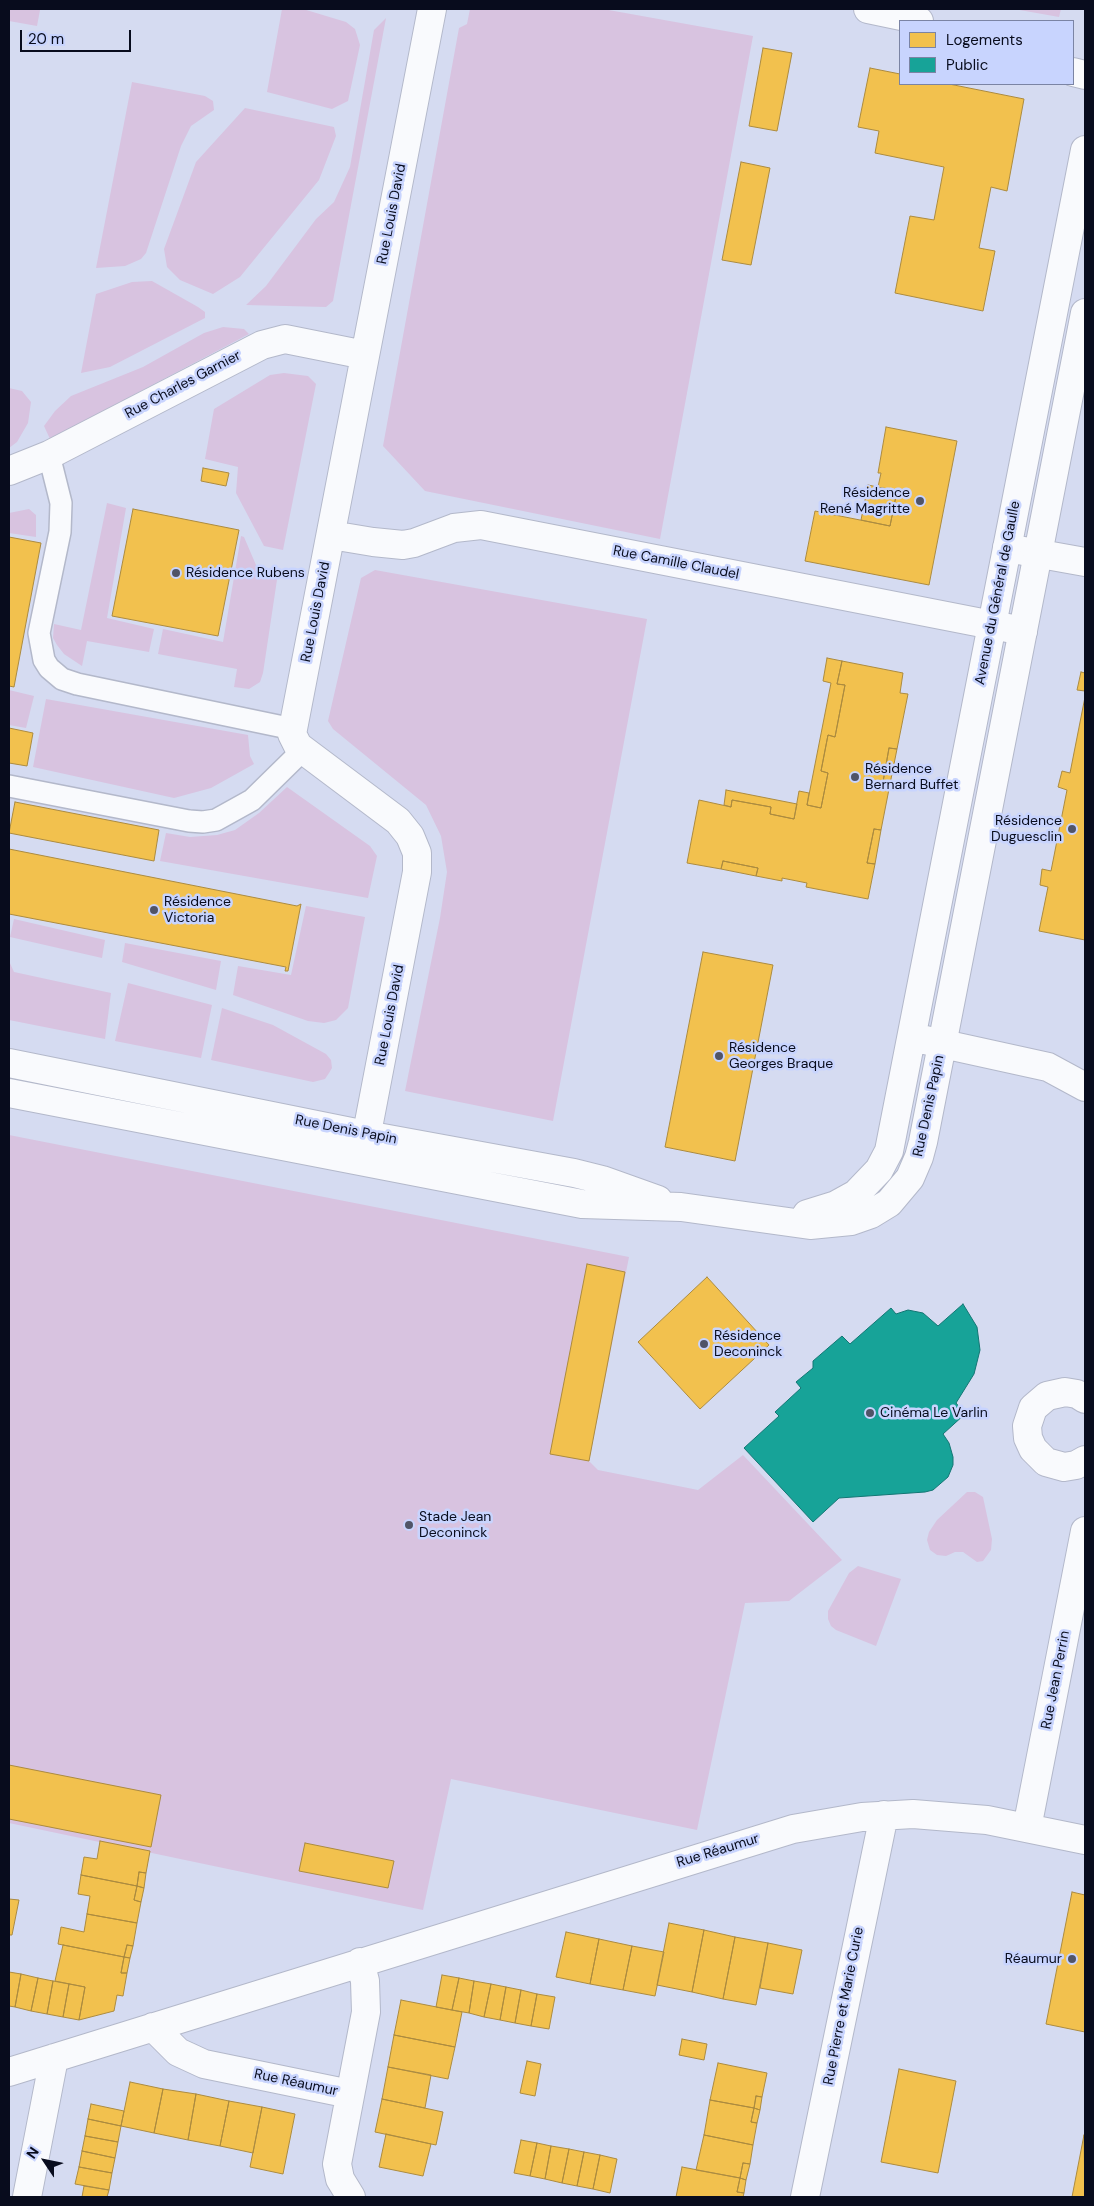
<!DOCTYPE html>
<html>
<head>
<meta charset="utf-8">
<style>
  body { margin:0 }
  #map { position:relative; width:1094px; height:2206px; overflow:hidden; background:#d5dbf1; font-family:"DM Sans",sans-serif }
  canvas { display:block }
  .frame { position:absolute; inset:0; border:10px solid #080c1d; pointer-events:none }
  .legend { position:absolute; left:899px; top:20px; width:175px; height:65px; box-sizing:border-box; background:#c8d4fe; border:1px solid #7b84a4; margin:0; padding:6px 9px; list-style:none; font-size:15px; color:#080c1d }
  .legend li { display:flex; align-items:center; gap:10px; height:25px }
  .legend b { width:25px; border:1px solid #7b84a4 }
  .north { position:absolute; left:20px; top:2136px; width:50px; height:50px; -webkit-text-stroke:4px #c8d4fe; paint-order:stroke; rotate:304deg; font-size:14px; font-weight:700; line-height:20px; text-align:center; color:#080c1d }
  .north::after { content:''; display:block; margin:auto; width:18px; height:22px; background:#080c1d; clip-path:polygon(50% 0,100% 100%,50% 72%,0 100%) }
  .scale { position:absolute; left:20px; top:30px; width:111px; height:22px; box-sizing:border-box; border:2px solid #080c1d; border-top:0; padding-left:6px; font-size:15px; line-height:18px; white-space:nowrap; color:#080c1d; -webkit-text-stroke:4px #c8d4fe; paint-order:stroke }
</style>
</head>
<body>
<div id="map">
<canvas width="1094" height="2206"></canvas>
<div class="frame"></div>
<ul class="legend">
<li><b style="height:14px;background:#f2c14e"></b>Logements</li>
<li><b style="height:14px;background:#17a398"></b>Public</li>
</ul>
<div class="north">N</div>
<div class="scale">20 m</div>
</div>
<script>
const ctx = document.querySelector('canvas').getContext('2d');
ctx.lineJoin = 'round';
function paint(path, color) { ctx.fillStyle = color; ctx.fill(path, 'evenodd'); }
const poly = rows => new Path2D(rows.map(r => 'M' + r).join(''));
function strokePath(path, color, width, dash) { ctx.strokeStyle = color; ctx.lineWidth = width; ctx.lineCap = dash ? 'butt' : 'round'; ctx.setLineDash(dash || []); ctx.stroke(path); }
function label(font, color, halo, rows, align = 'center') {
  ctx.font = font + ' "DM Sans",sans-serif'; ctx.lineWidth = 5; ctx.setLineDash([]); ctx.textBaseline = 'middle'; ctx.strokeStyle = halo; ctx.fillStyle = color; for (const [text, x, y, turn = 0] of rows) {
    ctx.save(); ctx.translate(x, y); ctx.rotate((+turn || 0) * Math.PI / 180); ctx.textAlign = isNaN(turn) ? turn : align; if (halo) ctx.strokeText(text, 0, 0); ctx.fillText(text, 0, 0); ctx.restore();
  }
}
paint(poly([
  [9,9,40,10,37,26,9,21],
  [282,9,303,9,346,22,355,29,360,45,348,101,332,109,267,92],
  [470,9,603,9,753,36,660,539,425,491,383,446,459,28,467,24],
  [1014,9,1061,9,1059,17],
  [386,18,333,301,326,307,246,305,266,286,316,219,334,202,350,167,374,30],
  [132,82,205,96,213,101,214,110,191,126,181,146,146,253,141,259,125,266,96,268],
  [245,108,334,127,336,136,319,180,240,277,213,294,180,280,167,267,164,249,196,162],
  [152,281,198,307,205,312,205,318,110,367,81,373,96,294,132,282],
  [223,327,244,329,249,334,50,439,44,426,55,411,71,396,143,367,204,333],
  [284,373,308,376,316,384,283,550,264,546,236,493,238,467,205,459,214,409,270,375],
  [9,388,22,391,31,402,28,423,17,442,9,448],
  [107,503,126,508,107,618,154,629,149,652,87,641,82,666,64,654,57,645,53,638,54,624,81,630],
  [29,509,36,515,36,537,9,533,9,513],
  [241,536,244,537,256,565,278,573,263,673,260,682,249,689,234,687,237,669,158,654,163,629,223,642],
  [375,570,647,619,553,1121,405,1091,440,918,447,872,441,836,426,805,333,729,328,721,361,578],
  [9,690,34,696,26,728,9,725],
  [46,699,248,735,250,756,254,764,211,788,174,798,33,767],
  [287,787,370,846,377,856,368,898,160,861,166,833,190,837,217,835,235,830,259,813],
  [306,906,365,917,348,1008,336,1020,324,1023,308,1021,233,995,238,966,291,975],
  [14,919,105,940,102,958,10,937],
  [125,943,221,961,216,990,122,962],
  [9,961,14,972,111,993,105,1039,9,1020],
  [128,983,212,1005,201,1058,115,1041],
  [222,1008,273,1025,326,1054,331,1060,332,1068,329,1073,325,1079,313,1082,211,1060],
  [9,1135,629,1257,589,1461,598,1470,698,1490,743,1455,842,1560,789,1601,745,1603,697,1830,451,1779,423,1910,9,1823],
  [967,1492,975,1492,983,1497,992,1539,991,1550,983,1561,977,1562,963,1552,955,1552,946,1556,937,1555,930,1550,927,1540,929,1532,937,1520],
  [858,1566,901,1579,876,1646,836,1630,831,1626,828,1619,828,1611,849,1573]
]), '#d8c3e0');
const homes = poly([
  [763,48,792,53,777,131,749,126,763,48],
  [870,68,900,74,900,84,949,84,1024,99,1007,191,991,187,979,248,995,251,983,311,895,293,910,216,934,220,944,167,875,153,879,131,858,127,870,68],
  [741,162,770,168,751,265,722,260,741,162],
  [886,427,957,441,929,585,805,561,815,511,890,526,897,491,878,487,881,473,878,473,886,427],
  [203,468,229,473,226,486,201,481,203,468],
  [868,485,897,491,890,526,861,520,868,485],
  [133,509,239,530,218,636,112,616,133,509],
  [9,537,41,543,14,687,9,686,9,537],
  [827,658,842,661,837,684,845,685,835,737,828,735,821,771,828,773,821,808,807,805,831,683,823,681,827,658],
  [842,661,903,673,900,693,908,694,897,749,889,748,883,782,890,784,881,830,874,829,867,863,875,864,868,899,806,887,807,883,782,878,782,881,756,876,758,868,723,861,721,869,687,863,699,800,731,807,732,800,771,807,770,814,794,819,799,791,809,793,807,805,821,808,828,773,821,771,828,735,835,737,845,685,837,684,842,661],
  [1081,672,1085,673,1085,691,1077,690,1081,672],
  [1085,697,1085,940,1039,931,1048,887,1040,885,1042,869,1051,871,1067,790,1058,787,1062,771,1070,773,1085,697],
  [9,728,33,733,27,766,9,763,9,728],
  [889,748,897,749,890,784,883,782,889,748],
  [726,790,797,804,794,819,770,814,771,807,732,800,731,807,724,805,726,790],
  [15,802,159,830,154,861,9,833,15,802],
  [874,829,881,830,875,864,867,863,874,829],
  [9,849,297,906,301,904,288,971,285,971,286,967,9,914,9,849],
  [723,861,758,868,756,876,721,869,723,861],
  [703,952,773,965,735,1161,665,1147,703,952],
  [587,1264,625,1272,589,1461,550,1454,587,1264],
  [707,1277,769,1345,700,1409,638,1342,707,1277],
  [9,1765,161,1795,151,1847,9,1819,9,1765],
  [100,1841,150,1851,146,1873,139,1872,137,1886,81,1875,84,1857,97,1859,100,1841],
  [305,1843,394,1861,388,1888,299,1871,305,1843],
  [139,1872,146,1873,144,1888,137,1886,139,1872],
  [81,1875,137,1886,134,1900,141,1902,137,1923,87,1914,90,1896,78,1894,81,1875],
  [137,1886,144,1888,141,1902,134,1900,137,1886],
  [1072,1892,1085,1895,1085,2032,1046,2024,1072,1892],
  [9,1899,19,1900,12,1935,9,1935,9,1899],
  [87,1914,137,1923,133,1946,127,1945,124,1957,58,1944,61,1927,84,1932,87,1914],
  [669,1923,704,1930,692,1992,657,1985,669,1923],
  [704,1930,735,1937,723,1999,692,1992,704,1930],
  [566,1932,599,1939,590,1984,556,1977,566,1932],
  [735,1937,768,1943,756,2005,723,1999,735,1937],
  [599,1939,632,1946,623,1990,590,1984,599,1939],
  [768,1943,802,1950,793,1994,760,1988,768,1943],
  [63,1945,124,1957,121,1973,127,1973,123,1996,117,1995,114,2011,79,2020,85,1987,55,1981,63,1945],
  [127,1945,133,1946,130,1958,124,1957,127,1945],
  [632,1946,664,1952,655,1996,623,1990,632,1946],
  [124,1957,130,1958,127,1973,121,1973,124,1957],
  [9,1972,21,1974,15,2007,9,2006,9,1972],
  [21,1974,38,1978,31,2011,15,2007,21,1974],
  [442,1975,459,1978,452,2010,436,2007,442,1975],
  [38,1978,53,1981,47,2014,31,2011,38,1978],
  [459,1978,474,1981,469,2013,452,2010,459,1978],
  [53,1981,69,1984,63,2017,47,2014,53,1981],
  [474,1981,491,1984,484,2017,469,2013,474,1981],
  [69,1984,85,1987,79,2020,63,2017,69,1984],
  [491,1984,506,1987,500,2020,484,2017,491,1984],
  [506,1987,521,1990,515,2023,500,2020,506,1987],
  [521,1990,537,1994,531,2026,515,2023,521,1990],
  [537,1994,555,1997,549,2029,531,2026,537,1994],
  [401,2000,462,2012,455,2047,394,2035,401,2000],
  [394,2035,455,2047,448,2079,388,2067,394,2035],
  [682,2039,707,2044,704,2060,679,2055,682,2039],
  [527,2061,541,2064,535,2096,520,2093,527,2061],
  [718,2063,767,2073,762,2097,756,2096,754,2108,710,2100,718,2063],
  [388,2067,431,2075,425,2108,382,2099,388,2067],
  [899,2069,956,2081,938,2173,881,2162,899,2069],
  [130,2082,163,2089,154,2133,121,2126,130,2082],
  [163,2089,196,2094,188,2140,154,2133,163,2089],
  [196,2094,229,2101,220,2146,188,2140,196,2094],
  [756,2096,762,2097,760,2110,754,2108,756,2096],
  [382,2099,443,2112,436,2145,375,2132,382,2099],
  [710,2100,754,2108,751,2122,757,2123,753,2145,704,2135,710,2100],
  [229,2101,262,2107,253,2153,220,2146,229,2101],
  [91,2104,124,2111,121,2126,88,2119,91,2104],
  [262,2107,295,2114,283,2174,250,2167,262,2107],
  [754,2108,760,2110,757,2123,751,2122,754,2108],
  [88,2119,121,2126,118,2142,85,2136,88,2119],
  [386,2134,431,2144,423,2176,379,2167,386,2134],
  [704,2135,753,2145,750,2164,743,2163,740,2178,696,2170,704,2135],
  [1084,2135,1085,2197,1072,2197,1084,2135],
  [85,2136,118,2142,115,2158,82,2151,85,2136],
  [521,2140,537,2143,530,2176,514,2173,521,2140],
  [537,2143,551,2146,545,2179,530,2176,537,2143],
  [551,2146,569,2149,562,2183,545,2179,551,2146],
  [569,2149,584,2152,577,2186,562,2183,569,2149],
  [82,2151,115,2158,112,2173,79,2167,82,2151],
  [584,2152,600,2155,593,2189,577,2186,584,2152],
  [600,2155,617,2159,610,2193,593,2189,600,2155],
  [743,2163,750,2164,746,2180,740,2178,743,2163],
  [79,2167,112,2173,109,2190,75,2184,79,2167],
  [682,2167,740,2178,737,2192,744,2193,743,2197,676,2197,682,2167],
  [740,2178,746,2180,744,2193,737,2192,740,2178],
  [84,2186,109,2190,107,2197,82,2197,84,2186]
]);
paint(homes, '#f2c14e');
strokePath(homes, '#ac8b3f', 1);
const public = poly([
  [963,1304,977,1327,980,1350,974,1374,956,1403,965,1414,943,1434,949,1443,953,1457,953,1465,948,1477,933,1490,925,1492,839,1498,813,1522,744,1448,779,1416,775,1412,801,1388,796,1382,813,1368,813,1361,842,1336,850,1344,891,1308,896,1314,908,1310,923,1313,938,1326,963,1304]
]);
paint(public, '#17a398');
strokePath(public, '#127673', 1);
const service = poly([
  [49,455,61,503,60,532,39,633,44,660,49,668,62,679,77,684,293,729],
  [9,786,189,821,203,822,216,820,252,800,304,749]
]);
const minor = poly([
  [868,9,911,18,919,21],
  [1073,72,1085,75],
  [9,471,49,455,262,345,285,339,365,355],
  [331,535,373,542,403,545,414,543,454,528,481,525,1023,631],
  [1007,548,1085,562],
  [362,1159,417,872,417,853,410,836,398,821,298,746,292,734,432,9],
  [1085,1399,1077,1394,1065,1392,1047,1396,1033,1408,1027,1426,1028,1438,1033,1449,1046,1462,1064,1467,1076,1465,1085,1460],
  [1027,1828,1085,1531],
  [153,2027,178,2052,204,2064,350,2094],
  [9,2072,793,1829,862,1817,913,1814,987,1820,1085,1840],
  [27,2197,54,2058],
  [351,2197,340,2179,337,2164,366,2012,365,1981,360,1962],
  [805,2197,884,1815]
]);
const tertiary = poly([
  [925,1040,1048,1067,1085,1087],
  [9,1063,366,1135,574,1173,602,1180,658,1200],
  [9,1093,582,1204,681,1207,810,1225,851,1221,871,1214,889,1203,910,1178,919,1157,923,1142,1085,313],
  [807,1214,836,1205,856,1194,879,1170,889,1151,1085,150]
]);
strokePath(service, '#b3b8ca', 24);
strokePath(minor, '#b3b8ca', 30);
strokePath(tertiary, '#b3b8ca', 30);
strokePath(service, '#f9fafd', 21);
strokePath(minor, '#f9fafd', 28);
strokePath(tertiary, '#f9fafd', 28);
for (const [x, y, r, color] of [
  [920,501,5,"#505467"],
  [176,573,5,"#505467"],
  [855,777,5,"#505467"],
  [1072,829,5,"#505467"],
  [154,910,5,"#505467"],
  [719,1056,5,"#505467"],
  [704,1344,5,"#505467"],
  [870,1413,5,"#505467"],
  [409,1525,5,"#505467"],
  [1072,1959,5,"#505467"]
]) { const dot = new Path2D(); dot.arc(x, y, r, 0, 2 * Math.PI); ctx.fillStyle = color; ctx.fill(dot); strokePath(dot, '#c8d4fe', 2); }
label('14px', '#080c1d', '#c8d4fe', [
  ["Rue Louis David",392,214,-79],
  ["Rue Charles Garnier",183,385,-28],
  ["Rue Camille Claudel",676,563,11],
  ["Avenue du Général de Gaulle",998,593,-79],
  ["Rue Louis David",316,612,-79],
  ["Rue Louis David",390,1015,-79],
  ["Rue Denis Papin",929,1106,-78],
  ["Rue Denis Papin",346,1130,11],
  ["Rue Jean Perrin",1056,1680,-79],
  ["Rue Réaumur",718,1851,-17],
  ["Rue Pierre et Marie Curie",844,2006,-79],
  ["Rue Réaumur",296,2083,12]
]);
label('14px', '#080c1d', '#c8d4fe', [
  ["Résidence",910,493,"right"],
  ["René Magritte",910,509,"right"],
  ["Résidence Rubens",186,573],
  ["Résidence",865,769],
  ["Bernard Buffet",865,785],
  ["Résidence",1062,821,"right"],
  ["Duguesclin",1062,837,"right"],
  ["Résidence",164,902],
  ["Victoria",164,918],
  ["Résidence",729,1048],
  ["Georges Braque",729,1064],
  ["Résidence",714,1336],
  ["Deconinck",714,1352],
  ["Cinéma Le Varlin",880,1413],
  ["Stade Jean",419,1517],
  ["Deconinck",419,1533],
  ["Réaumur",1062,1959,"right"]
], 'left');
</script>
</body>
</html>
